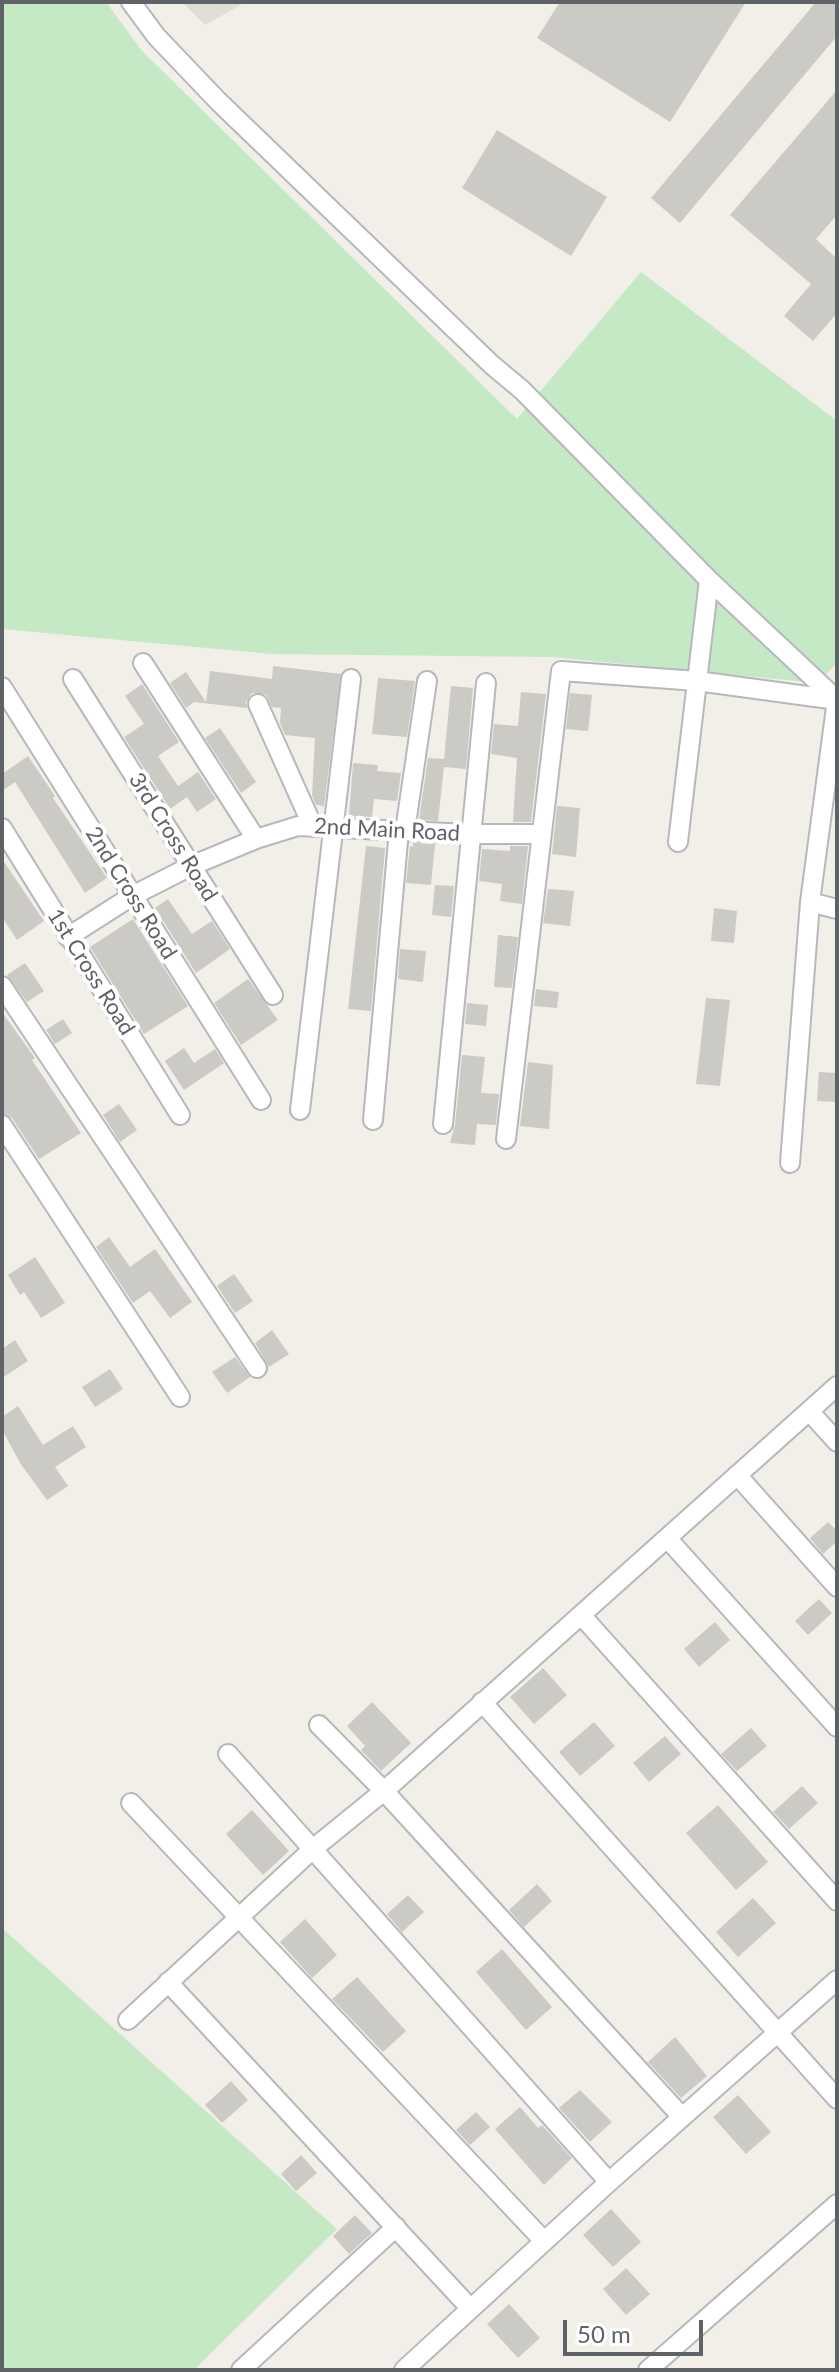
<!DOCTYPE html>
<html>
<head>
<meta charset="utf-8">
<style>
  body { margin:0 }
  #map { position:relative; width:839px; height:2372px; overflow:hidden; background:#f1efe8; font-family:Lato,sans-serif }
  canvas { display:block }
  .frame { position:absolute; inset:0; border:4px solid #5f6368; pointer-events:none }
  .scale { position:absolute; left:563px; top:2320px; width:140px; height:36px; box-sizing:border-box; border:4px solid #5f6368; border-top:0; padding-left:10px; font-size:24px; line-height:28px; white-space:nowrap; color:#5f6368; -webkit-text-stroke:6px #fff; paint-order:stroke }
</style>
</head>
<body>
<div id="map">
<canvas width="839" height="2372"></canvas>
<div class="frame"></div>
<div class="scale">50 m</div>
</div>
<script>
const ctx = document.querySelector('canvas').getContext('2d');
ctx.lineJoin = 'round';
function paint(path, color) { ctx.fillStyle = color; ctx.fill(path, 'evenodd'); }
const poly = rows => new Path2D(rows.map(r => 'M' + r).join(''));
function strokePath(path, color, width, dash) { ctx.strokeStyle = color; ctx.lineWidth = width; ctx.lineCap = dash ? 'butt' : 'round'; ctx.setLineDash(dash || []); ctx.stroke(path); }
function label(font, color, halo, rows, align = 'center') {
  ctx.font = font + ' Lato,sans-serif'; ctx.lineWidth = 8; ctx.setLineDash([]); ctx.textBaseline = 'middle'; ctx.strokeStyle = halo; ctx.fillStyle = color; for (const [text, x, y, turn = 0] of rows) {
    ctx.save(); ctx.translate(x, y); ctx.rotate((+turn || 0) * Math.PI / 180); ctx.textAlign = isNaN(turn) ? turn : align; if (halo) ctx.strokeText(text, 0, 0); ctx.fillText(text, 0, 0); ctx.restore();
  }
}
paint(poly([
  [182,2,246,2,205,25]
]), '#e1ded6');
paint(poly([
  [2,2,106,2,142,51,517,419,641,272,837,421,837,662,818,683,552,657,272,654,2,629],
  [2,1928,337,2229,194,2370,2,2370]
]), '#c5e8c5');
paint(poly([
  [560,2,746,2,670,122,537,38],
  [816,2,837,2,837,36,680,223,651,198],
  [837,90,837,215,816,239,837,259,837,313,813,341,784,316,811,284,730,215],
  [497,130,607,197,571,256,462,188],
  [273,666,341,674,324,806,316,805,312,795,315,738,285,735,280,723,281,708,272,707,266,695,252,693,246,702,247,708,194,702,186,708,170,683,186,672,206,702,210,671,272,679],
  [378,678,415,681,407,737,372,734],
  [142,684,179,742,158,756,178,786,198,772,216,799,197,812,187,797,170,809,124,737,144,724,125,696],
  [451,686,473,688,466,769,444,767,438,821,419,820,428,758,444,759],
  [521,692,546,694,531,822,513,822,517,758,491,754,494,724,518,726],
  [570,693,592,695,588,731,566,729],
  [220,728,256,782,241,793,205,738],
  [28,756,55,796,53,798,107,878,85,893,15,782,2,791,2,774],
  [353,763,378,765,377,771,401,773,397,801,374,799,372,817,349,816],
  [557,806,580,808,576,857,552,854],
  [413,843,435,844,431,885,406,883,410,846,413,847],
  [366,846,385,848,371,1011,348,1009],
  [510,846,528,846,522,904,500,901,502,884,479,881,482,849,510,851],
  [2,859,44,921,17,940,2,917],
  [435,885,454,886,451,917,432,915],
  [548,889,574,891,570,926,543,923],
  [168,899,192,934,212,921,230,949,196,973,155,908],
  [714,908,737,911,734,943,711,941],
  [133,919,188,1006,144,1034,90,947],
  [498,935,518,937,512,988,494,987],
  [400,949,426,951,423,982,398,979],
  [25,963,44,991,27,1002,7,975],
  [248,979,278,1020,241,1045,214,1003],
  [536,989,559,992,557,1008,534,1006],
  [706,998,730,1000,720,1086,696,1084],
  [467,1003,488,1005,486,1026,465,1024],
  [2,1012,35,1058,32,1060,81,1133,39,1159,12,1118,2,1113],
  [63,1019,72,1033,55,1044,46,1030],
  [184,1048,194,1063,215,1049,224,1063,184,1090,165,1061],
  [462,1055,485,1057,481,1093,499,1094,496,1125,477,1124,475,1145,450,1143,455,1125],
  [528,1062,553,1065,549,1129,520,1126],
  [819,1072,837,1073,837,1102,817,1101],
  [119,1104,137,1130,120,1142,103,1115],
  [109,1237,130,1267,155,1249,192,1302,170,1318,150,1291,133,1303,96,1247],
  [35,1257,65,1303,41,1318,24,1292,20,1295,8,1275],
  [234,1274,253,1301,235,1313,217,1286],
  [272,1330,289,1354,269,1367,255,1343],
  [15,1340,28,1361,2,1378,2,1349],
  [235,1357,250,1377,227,1393,212,1372],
  [110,1369,123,1389,95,1407,82,1387],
  [18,1406,43,1445,73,1426,86,1447,55,1467,68,1486,47,1500,20,1463,2,1429,2,1417],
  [828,1522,837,1531,837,1541,823,1554,810,1538],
  [819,1599,832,1613,808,1635,795,1621],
  [715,1622,730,1640,699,1667,684,1649],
  [543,1668,567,1695,534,1724,510,1697],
  [372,1702,411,1743,381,1771,361,1750,365,1746,347,1726],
  [594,1722,615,1746,580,1776,559,1752],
  [751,1728,767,1746,737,1771,721,1754],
  [665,1736,681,1754,649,1782,633,1763],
  [802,1786,818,1803,789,1829,773,1812],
  [718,1805,768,1862,736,1890,686,1833],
  [252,1810,289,1851,263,1875,226,1834],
  [537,1884,552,1901,524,1927,509,1910],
  [408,1895,424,1912,402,1932,387,1914],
  [753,1898,776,1923,738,1957,716,1932],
  [305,1919,337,1955,312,1978,280,1942],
  [502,1949,552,2007,526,2030,476,1972],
  [357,1977,406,2031,383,2052,332,1999],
  [675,2037,707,2076,681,2098,648,2062],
  [231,2081,248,2100,222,2123,205,2105],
  [580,2090,612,2122,590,2142,559,2108],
  [738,2095,771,2132,746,2154,713,2117],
  [520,2107,538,2128,542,2125,572,2158,544,2185,495,2129],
  [476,2112,490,2127,470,2145,456,2130],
  [301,2155,317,2173,296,2191,281,2174],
  [611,2209,641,2242,613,2267,583,2235],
  [355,2215,372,2233,349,2254,333,2236],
  [626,2268,650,2294,626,2315,603,2289],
  [509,2304,540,2338,518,2358,487,2324]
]), '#cccac5');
const minor = poly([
  [131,2,156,36,218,101,492,365,522,390,709,580,837,700],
  [143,663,256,839],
  [73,679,273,995],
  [2,687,261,1100],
  [258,704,313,827],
  [2,828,180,1115],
  [405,831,427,681],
  [678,842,709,580],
  [810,902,837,909],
  [68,937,132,896,191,866,256,839,298,826,469,834,541,834],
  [2,986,257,1368],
  [300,1110,351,679],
  [373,1120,399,830],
  [443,1124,486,683],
  [2,1125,180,1397],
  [506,1139,561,671,697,681,837,700],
  [790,1163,810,902,837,700],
  [809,1411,837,1442],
  [737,1475,837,1587],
  [667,1538,837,1727],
  [581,1615,837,1901],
  [482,1702,837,2099],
  [319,1725,384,1791,682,2117],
  [228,1754,609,2182],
  [131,1803,544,2241],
  [168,1982,470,2308],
  [128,2020,314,1848,384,1791,837,1386],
  [241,2370,396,2227],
  [404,2370,609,2182,837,1980],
  [648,2370,837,2204]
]);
strokePath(minor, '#b5b8bc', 22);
strokePath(minor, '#fff', 18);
label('22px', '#5f6368', '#fff', [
  ["2nd Main Road",387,830,3],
  ["3rd Cross Road",173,837,58],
  ["2nd Cross Road",131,893,58],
  ["1st Cross Road",91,972,58]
]);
</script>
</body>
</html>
